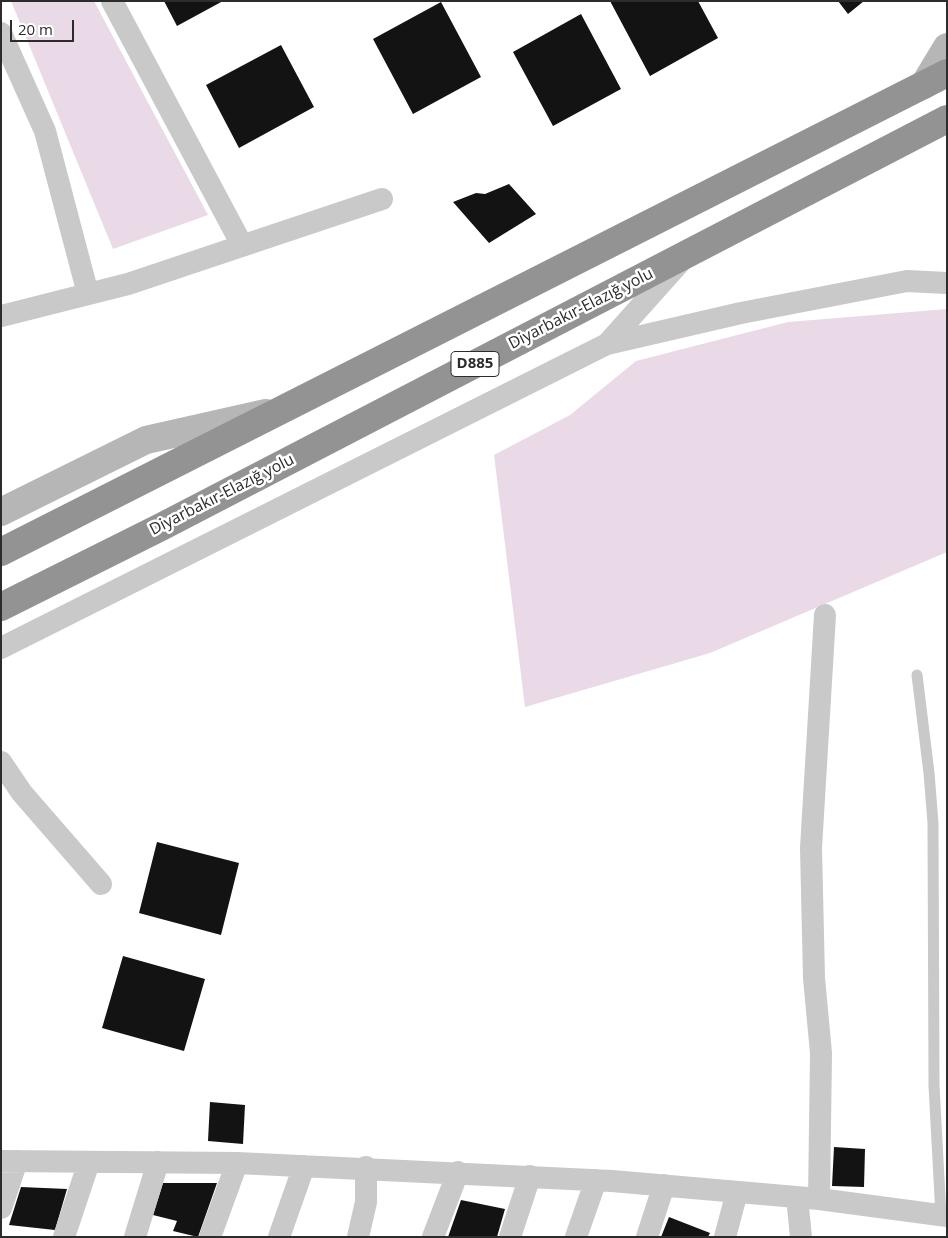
<!DOCTYPE html>
<html>
<head>
<meta charset="utf-8">
<style>
  body { margin:0 }
  #map { position:relative; width:948px; height:1238px; overflow:hidden; background:#fff; font-family:"Open Sans",sans-serif }
  canvas { display:block }
  .frame { position:absolute; inset:0; border:2px solid #2c2c2c; pointer-events:none }
  .scale { position:absolute; left:10px; top:20px; width:64px; height:22px; box-sizing:border-box; border:2px solid #2c2c2c; border-top:0; padding-left:6px; font-size:15px; line-height:18px; white-space:nowrap; color:#2c2c2c; -webkit-text-stroke:4px #fff; paint-order:stroke }
</style>
</head>
<body>
<div id="map">
<canvas width="948" height="1238"></canvas>
<div class="frame"></div>
<div class="scale">20 m</div>
</div>
<script>
const ctx = document.querySelector('canvas').getContext('2d');
ctx.lineJoin = 'round';
function paint(path, color) { ctx.fillStyle = color; ctx.fill(path, 'evenodd'); }
const poly = rows => new Path2D(rows.map(r => 'M' + r).join(''));
function strokePath(path, color, width, dash) { ctx.strokeStyle = color; ctx.lineWidth = width; ctx.lineCap = dash ? 'butt' : 'round'; ctx.setLineDash(dash || []); ctx.stroke(path); }
function label(font, color, halo, rows, align = 'center') {
  ctx.font = font + ' "Open Sans",sans-serif'; ctx.lineWidth = 5; ctx.setLineDash([]); ctx.textBaseline = 'middle'; ctx.strokeStyle = halo; ctx.fillStyle = color; for (const [text, x, y, turn = 0] of rows) {
    ctx.save(); ctx.translate(x, y); ctx.rotate((+turn || 0) * Math.PI / 180); ctx.textAlign = isNaN(turn) ? turn : align; if (halo) ctx.strokeText(text, 0, 0); ctx.fillText(text, 0, 0); ctx.restore();
  }
}
paint(poly([
  [11,1,94,1,208,215,113,249],
  [947,309,947,552,710,653,525,707,494,455,570,415,636,361,788,322]
]), '#eadae8');
paint(poly([
  [164,1,223,1,177,26],
  [610,1,698,1,718,38,650,76],
  [838,1,864,1,848,14],
  [441,2,481,77,413,114,373,39],
  [581,14,621,89,553,126,513,52],
  [281,45,314,107,239,148,206,85],
  [509,184,536,214,489,243,453,202,476,193,485,194],
  [157,842,239,863,221,935,139,913],
  [123,956,205,979,184,1051,102,1028],
  [210,1102,245,1105,243,1144,208,1141],
  [834,1147,865,1149,864,1187,832,1186],
  [163,1183,217,1183,198,1237,173,1231,177,1221,153,1215],
  [21,1187,67,1189,55,1230,9,1225],
  [461,1200,505,1209,497,1237,448,1237],
  [669,1217,710,1233,708,1237,661,1237]
]), '#131313');
strokePath(poly([
  [917,675,929,773,933,823,934,1086,941,1216]
]), '#c9c9c9', 11);
strokePath(poly([
  [112,1,242,245],
  [1,33,45,131,88,294],
  [1,316,128,284,382,199],
  [607,344,741,313,907,281,947,283],
  [1,648,607,344,683,259],
  [1,762,22,793,101,884],
  [1,1161,237,1163,612,1181,819,1199,947,1216],
  [797,1197,801,1237],
  [819,1199,821,1053,814,978,811,848,825,615],
  [1,1208,17,1161],
  [64,1237,89,1162],
  [135,1237,158,1162],
  [210,1237,237,1163],
  [279,1237,304,1166],
  [358,1237,366,1202,366,1167],
  [433,1237,458,1172],
  [510,1237,530,1176],
  [576,1237,596,1180],
  [647,1237,664,1185],
  [725,1237,737,1192]
]), '#c9c9c9', 22);
strokePath(poly([
  [924,85,947,47],
  [1,512,146,440,266,413]
]), '#b6b6b6', 28);
strokePath(poly([
  [1,552,947,73],
  [1,607,161,527,947,119]
]), '#939393', 28);
for (const [x, y, w] of [
  [475,364,48]
]) { const box = new Path2D(); box.roundRect(x - w / 2, y - 12.5, w, 25, 4); ctx.fillStyle = '#fff'; ctx.fill(box); strokePath(box, '#2c2c2c', 1); }
label('bold 15px', '#2c2c2c', null, [
  ["D885",475,364]
]);
label('16px', '#2c2c2c', '#fff', [
  ["Diyarbakır-Elazığ yolu",581,309,-27],
  ["Diyarbakır-Elazığ yolu",222,495,-27]
]);
</script>
</body>
</html>
